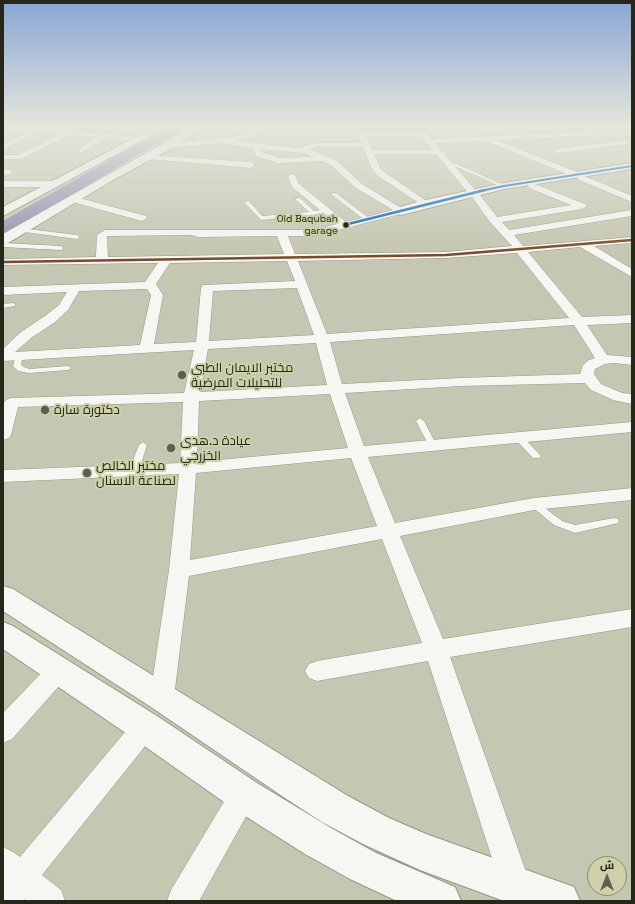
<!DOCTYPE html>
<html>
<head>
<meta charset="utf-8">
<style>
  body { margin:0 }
  #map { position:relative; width:635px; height:904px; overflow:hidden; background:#c5c7b2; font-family:"Space Grotesk",Cairo,sans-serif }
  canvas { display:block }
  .frame { position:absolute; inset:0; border:4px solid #262718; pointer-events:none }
  .north { position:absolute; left:587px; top:856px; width:40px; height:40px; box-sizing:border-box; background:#cdd0a9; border:1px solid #8a8c6f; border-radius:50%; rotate:0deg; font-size:11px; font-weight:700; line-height:16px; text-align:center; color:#262718 }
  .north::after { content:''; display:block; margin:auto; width:14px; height:18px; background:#5e5f4e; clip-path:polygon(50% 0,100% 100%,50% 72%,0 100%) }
</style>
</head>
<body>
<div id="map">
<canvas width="635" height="904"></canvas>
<div class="frame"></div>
<div class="north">ش</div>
</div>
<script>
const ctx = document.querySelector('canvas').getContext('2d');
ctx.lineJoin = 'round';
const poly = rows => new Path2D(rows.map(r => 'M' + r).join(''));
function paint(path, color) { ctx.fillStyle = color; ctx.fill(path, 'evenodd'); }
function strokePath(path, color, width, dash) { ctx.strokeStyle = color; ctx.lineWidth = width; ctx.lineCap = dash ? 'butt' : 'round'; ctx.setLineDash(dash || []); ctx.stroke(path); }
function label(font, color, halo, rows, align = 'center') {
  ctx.font = font + ' "Space Grotesk",Cairo,sans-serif'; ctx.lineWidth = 4; ctx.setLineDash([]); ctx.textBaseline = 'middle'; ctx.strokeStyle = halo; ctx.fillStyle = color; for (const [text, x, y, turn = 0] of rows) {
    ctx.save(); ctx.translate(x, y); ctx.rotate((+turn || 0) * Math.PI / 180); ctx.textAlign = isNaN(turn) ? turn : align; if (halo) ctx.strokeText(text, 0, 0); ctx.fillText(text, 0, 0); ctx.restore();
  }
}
paint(poly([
  [174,126,188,126,186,128,144,151,48,209,9,231,3,233,3,221,136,145,174,126]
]), '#9891b4');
const service = poly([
  [449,163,457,164,506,186,502,187,454,166,447,165,449,163],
  [332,193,336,193,370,219,370,221,366,221,332,195,332,193],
  [296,198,300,198,314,211,327,209,330,211,313,215,261,220,244,202,249,201,262,216,309,212,296,200,296,198],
  [19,228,77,235,80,237,77,239,17,231,17,229,19,228],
  [3,243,61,246,64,248,61,250,3,247,3,243],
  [13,303,15,304,15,306,3,308,3,304,13,303],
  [16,353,22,353,23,355,21,365,24,367,29,369,68,366,72,368,68,370,29,373,18,371,13,366,16,353],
  [420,418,424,421,437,446,436,448,430,448,429,446,416,421,420,418],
  [519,435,522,436,539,454,541,456,539,458,533,458,516,440,515,438,519,435],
  [143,442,147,445,139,470,137,472,131,472,129,470,139,445,143,442],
  [534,501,537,502,562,521,575,525,614,518,618,519,619,521,618,523,614,524,575,533,554,525,531,506,529,504,531,502,534,501]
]);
const minor = poly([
  [3,126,22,126,137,137,141,139,137,141,106,138,83,152,80,152,80,148,97,137,69,135,21,159,3,159,3,155,17,155,60,134,39,132,3,149,3,144,30,131,3,128,3,126],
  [256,126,264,126,254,136,236,141,299,148,316,143,361,143,357,134,361,132,422,132,427,133,431,139,603,131,607,133,603,135,496,140,577,172,578,174,577,176,574,177,486,141,435,143,476,191,477,194,480,195,497,217,571,205,529,188,528,186,529,184,532,183,585,204,587,206,582,209,502,222,509,230,632,210,632,216,514,235,523,246,632,237,632,243,594,246,632,269,632,277,580,247,528,252,582,317,632,315,632,323,587,325,607,355,632,357,632,365,614,363,605,364,595,369,594,374,601,384,622,393,632,394,632,404,613,400,591,390,585,383,461,386,345,393,364,446,632,422,632,432,368,457,395,523,534,498,632,488,632,500,534,510,400,536,443,639,632,609,632,627,450,657,531,886,527,897,516,901,505,897,501,886,428,661,317,681,309,678,305,671,309,664,317,661,422,643,382,539,189,576,174,697,171,705,162,708,153,705,150,697,169,570,179,474,3,482,3,470,180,463,183,402,18,407,11,435,9,438,3,440,3,404,6,400,11,398,184,393,194,350,3,361,3,349,21,332,45,316,59,305,67,292,3,295,3,287,145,282,158,263,3,265,3,259,96,257,97,235,105,230,315,230,337,224,292,187,288,177,292,174,295,175,299,184,346,222,393,210,356,188,331,165,322,161,278,163,256,156,252,148,222,143,168,148,164,146,168,144,238,136,248,132,256,126],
  [366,136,421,136,432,150,372,150,366,136],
  [316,147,363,147,372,169,378,176,425,207,430,204,428,202,384,172,380,168,374,154,436,154,470,195,473,196,472,197,490,222,512,246,446,252,295,254,288,236,315,236,404,213,406,211,362,184,337,161,310,149,316,147],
  [260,149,305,153,312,157,279,158,262,152,260,149],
  [191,235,198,237,277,236,284,254,108,257,107,236,191,235],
  [517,253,569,318,327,334,298,261,446,258,517,253],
  [287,261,295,281,203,285,201,288,196,342,154,344,163,295,156,284,170,263,287,261],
  [297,288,314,335,209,341,213,291,297,288],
  [147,289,151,295,140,345,15,352,31,338,55,322,68,310,79,291,147,289],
  [574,325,595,358,589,360,583,365,580,374,461,378,342,384,330,342,574,325],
  [316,343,327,385,200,392,208,349,316,343],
  [330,394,348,448,197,462,199,401,330,394],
  [351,458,377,526,190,560,196,473,351,458],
  [594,126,632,126,632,129,598,128,594,126],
  [625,140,629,142,628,144,558,153,554,151,558,149,625,140],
  [146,155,251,162,255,165,251,168,149,159,146,159,146,155],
  [3,169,11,170,12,172,11,174,3,175,3,169],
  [582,175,632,196,632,202,579,180,578,178,579,176,582,175],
  [3,181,55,181,59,184,55,187,3,187,3,181],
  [72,196,146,216,147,218,142,221,69,201,67,199,69,197,72,196],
  [59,660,67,663,71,670,67,677,12,739,3,743,3,713,51,663,59,660],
  [145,715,154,719,158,727,154,735,42,875,61,890,65,901,26,901,24,899,23,901,3,901,3,847,13,852,20,857,136,719,145,715],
  [244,781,254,785,258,795,199,901,167,901,171,890,234,785,244,781]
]);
const tertiary = poly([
  [157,126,168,126,3,216,3,207,157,126],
  [194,126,205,126,172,148,113,180,8,243,3,244,3,234,194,126],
  [632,163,632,169,504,189,401,215,397,214,395,211,397,208,421,201,504,183,632,163],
  [3,586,13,589,348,796,389,818,426,834,574,887,580,901,504,901,420,870,363,844,322,822,285,798,151,707,3,611,3,586],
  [3,622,13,626,157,716,257,783,331,828,376,853,455,887,461,901,397,901,350,879,305,854,231,807,133,738,3,649,3,622]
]);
strokePath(service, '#959686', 1);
strokePath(minor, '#959686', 1);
strokePath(tertiary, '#959686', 2);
paint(service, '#f6f7f3');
paint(minor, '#f6f7f3');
paint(tertiary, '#f6f7f3');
strokePath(poly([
  [480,191,504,186,632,166]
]), '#0065bd', 2);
strokePath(poly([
  [344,225,485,190]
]), '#0065bd', 2.5);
strokePath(poly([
  [3,262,446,255,632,240]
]), '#7a4b2a', 2.5);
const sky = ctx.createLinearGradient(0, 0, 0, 252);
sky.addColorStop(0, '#88a6d3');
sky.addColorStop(0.5, '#e5e6dc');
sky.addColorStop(1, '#e5e6dc00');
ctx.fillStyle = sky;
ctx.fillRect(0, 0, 635, 252);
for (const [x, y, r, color] of [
  [346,225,3.5,"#262718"],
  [182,375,5,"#5e5f4e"],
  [45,410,5,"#5e5f4e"],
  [171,448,5,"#5e5f4e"],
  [87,473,5,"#5e5f4e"]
]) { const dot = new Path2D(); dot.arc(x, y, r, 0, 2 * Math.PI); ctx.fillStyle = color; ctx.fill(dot); strokePath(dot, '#cdd0a9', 1.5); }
label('10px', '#262718', '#cdd0a9', [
  ["Old Baqubah",338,219],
  ["garage",338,231]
], 'right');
label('13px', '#262718', '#cdd0a9', [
  ["مختبر الايمان الطبي",191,368],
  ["للتحليلات المرضية",191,383],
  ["دكتورة سارة",54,410],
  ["عيادة د.هدى",180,441],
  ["الخزرجي",180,456],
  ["مختبر الخالص",96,466],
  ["لصناعة الاسنان",96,481]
], 'left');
</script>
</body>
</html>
